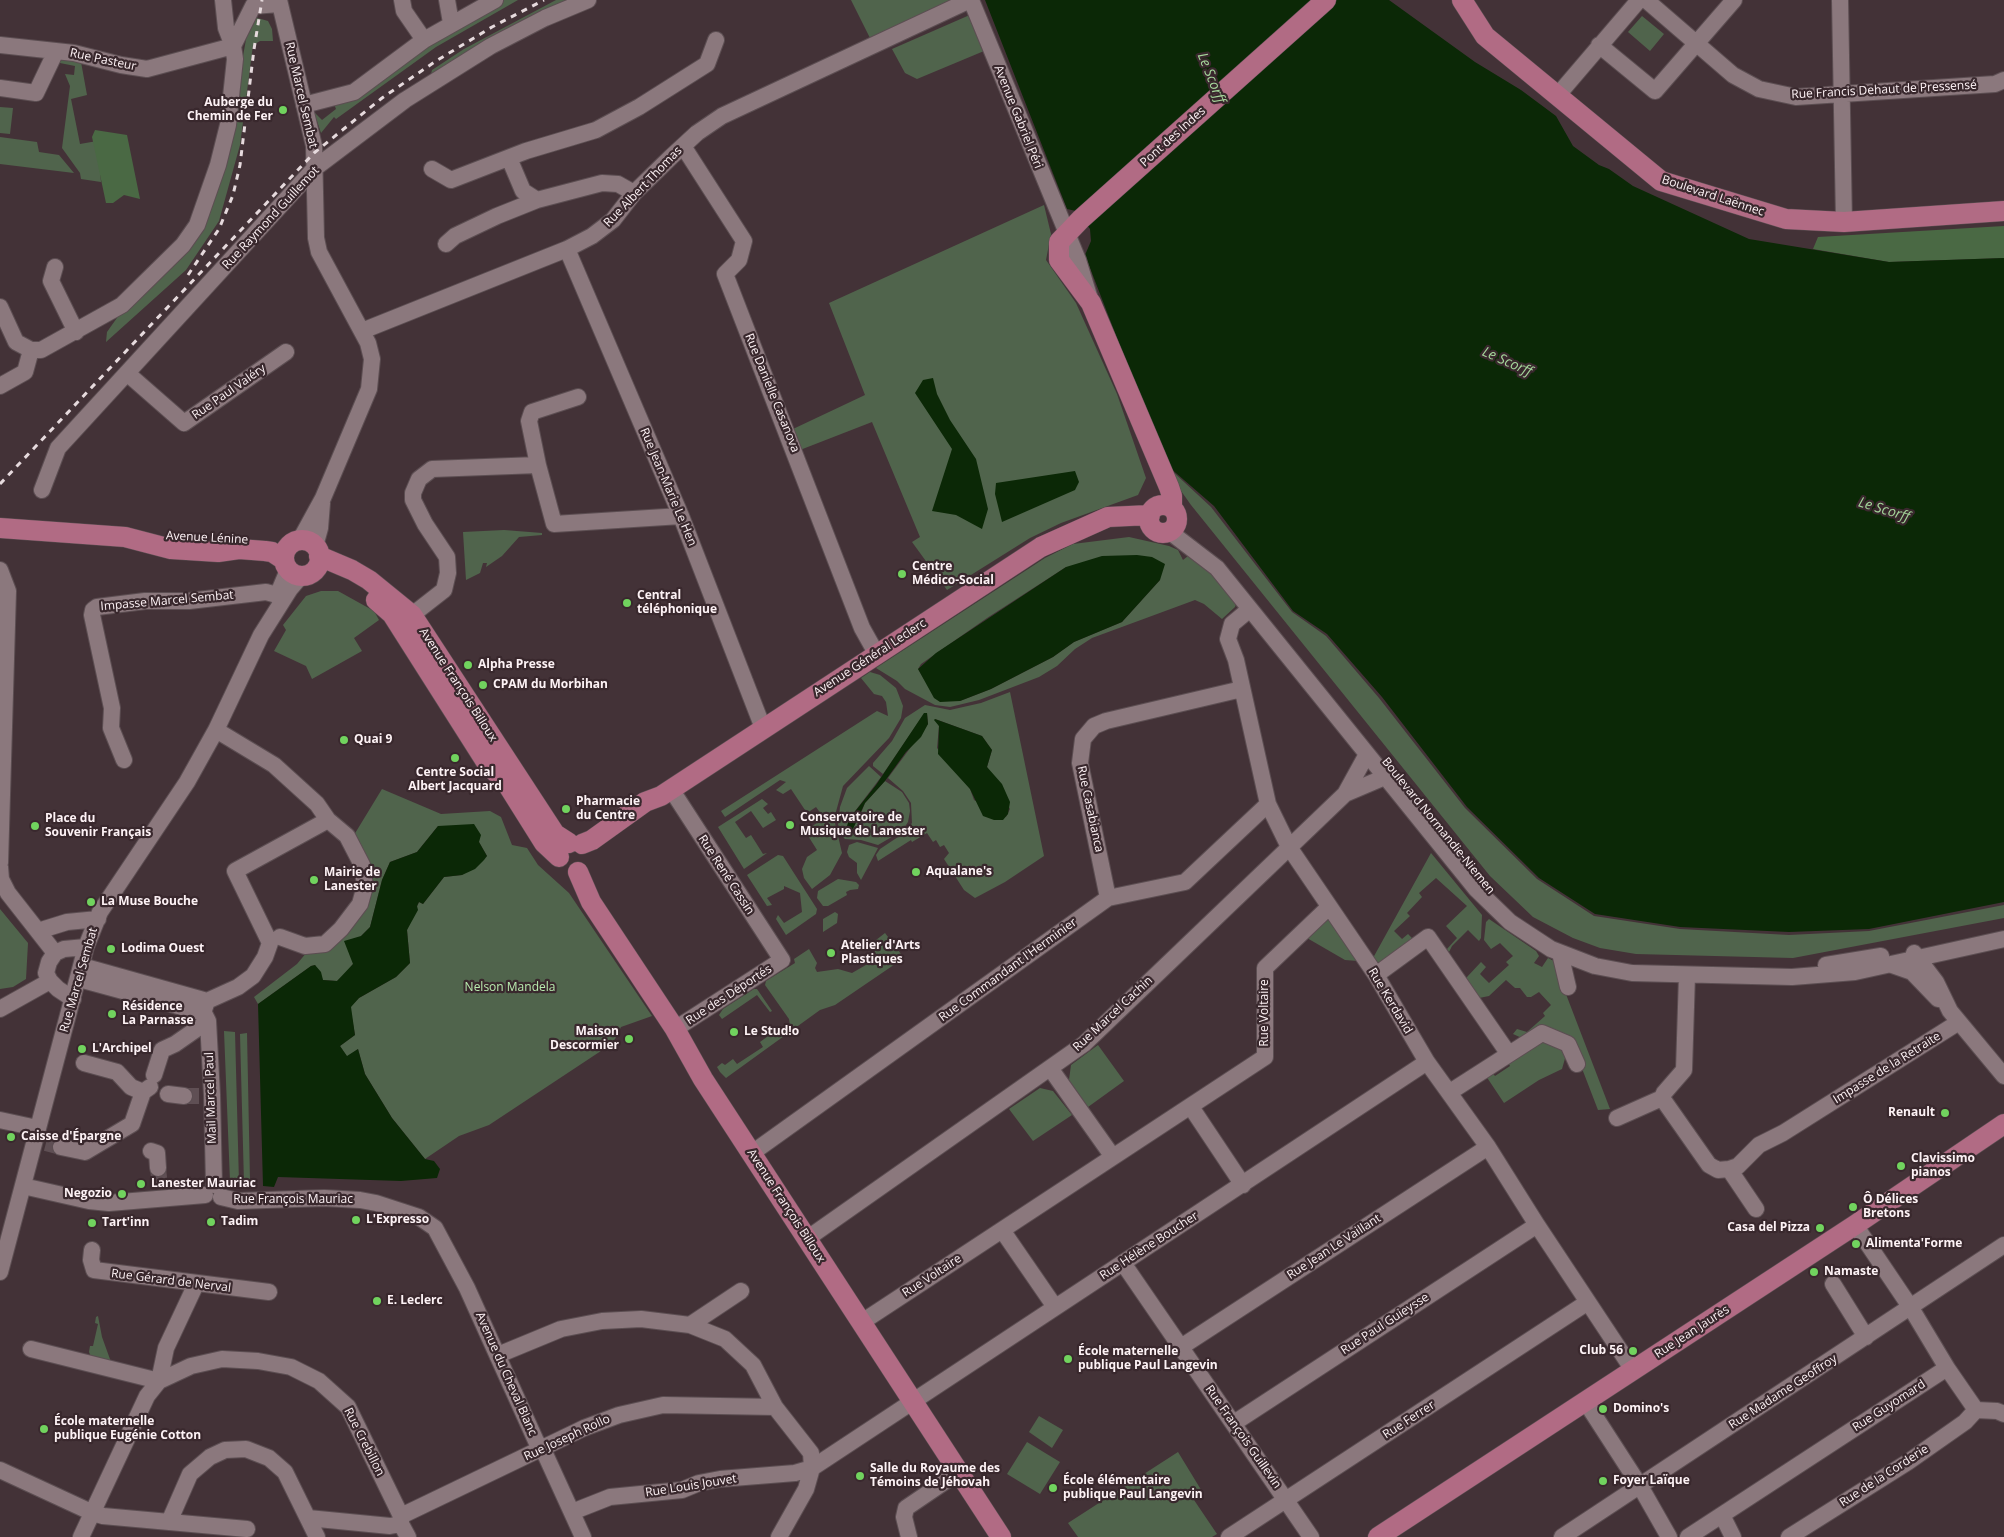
<!DOCTYPE html>
<html>
<head>
<meta charset="utf-8">
<style>
  body { margin:0 }
  canvas { display:block; background:#433237 }
</style>
</head>
<body>
<canvas width="2004" height="1537"></canvas>
<script>
const ctx = document.querySelector('canvas').getContext('2d');
ctx.lineJoin = 'round';
function paint(path, color) { ctx.fillStyle = color; ctx.fill(path, 'evenodd'); }
const poly = rows => new Path2D(rows.map(r => 'M' + r).join(''));
function strokePath(path, color, width, dash) { ctx.strokeStyle = color; ctx.lineWidth = width; ctx.lineCap = dash ? 'butt' : 'round'; ctx.setLineDash(dash || []); ctx.stroke(path); }
function label(font, color, halo, rows, align = 'center') {
  ctx.font = font + ' "Open Sans",sans-serif'; ctx.lineWidth = 4.5; ctx.setLineDash([]); ctx.textBaseline = 'middle'; ctx.strokeStyle = halo; ctx.fillStyle = color; for (const [text, x, y, turn = 0] of rows) {
    ctx.save(); ctx.translate(x, y); ctx.rotate((+turn || 0) * Math.PI / 180); ctx.textAlign = isNaN(turn) ? turn : align; if (halo) ctx.strokeText(text, 0, 0); ctx.fillText(text, 0, 0); ctx.restore();
  }
}
paint(poly([
  [503,0,518,0,436,47,336,119,334,117,321,133,314,112,322,120,336,109,334,104,417,50],
  [556,0,571,0,431,74,432,70,464,49],
  [851,0,952,0,870,38],
  [972,14,984,51,917,79,905,73,892,49],
  [1642,16,1664,34,1650,51,1628,32],
  [254,17,268,21,272,29,273,41,260,41,253,45,240,145,219,221,186,270,106,342,107,332,119,315,193,242,239,78,247,34],
  [62,58,81,62,87,95,71,99,80,144,97,141,101,182,81,179,80,173,62,148,70,86,65,74,74,75,75,66,60,63,58,61],
  [0,107,13,108,10,134,0,133],
  [0,137,37,142,39,152,59,155,74,173,0,164],
  [1044,205,1051,234,1046,260,1076,303,1117,394,1146,478,1138,495,1061,523,1030,538,947,590,912,542,920,537,872,422,800,450,793,429,865,395,829,303],
  [1170,469,1211,507,1292,612,1326,636,1379,698,1465,808,1537,879,1594,916,1680,929,1789,935,1869,931,2004,905,2004,918,1793,958,1636,954,1600,948,1573,938,1533,917,1490,876,1191,505,1174,481],
  [504,530,542,533,542,535,519,537,502,556,486,567,487,563,483,563,480,573,466,580,463,532],
  [1129,537,1169,546,1178,550,1183,560,1188,556,1210,571,1236,604,1235,607,1222,619,1204,604,1195,600,1092,638,1075,649,1057,666,1039,677,979,700,950,707,935,705,905,689,897,681,876,668,1045,558,1073,544],
  [1066,567,1160,580,1122,622,1074,642,1053,657,991,689,960,701,924,679,918,669,921,664,987,618],
  [321,591,338,591,374,611,379,620,354,638,362,651,312,679,306,666,274,651,286,630,283,625,306,596],
  [870,672,880,675,896,688,903,706,901,718,889,738,843,786,834,819,842,853,830,875,812,889,804,878,802,869,807,857,817,850,805,831,824,818,816,807,807,813,791,789,783,794,776,790,786,782,780,780,725,817,721,811,877,711,888,716,886,702,882,696,874,694,861,678],
  [1010,692,1044,856,1005,882,975,898,964,890,944,859,949,853,944,845,940,847,936,840,933,842,927,833,912,842,911,840,878,861,876,855,880,849,904,833,912,823,911,803,903,791,888,778,928,724,927,713,924,714,883,774,873,766,873,763,892,741,905,718,925,705,950,710,981,703],
  [935,719,982,736,992,750,987,767,1010,809,1006,817,974,800,970,789,937,748,939,726],
  [869,766,881,777,849,819,858,821,865,803,885,781,902,792,909,803,910,811,908,822,902,831,878,845,861,840,845,839,841,835,838,824,840,807,847,788],
  [382,789,441,814,490,811,501,817,512,845,527,848,538,865,569,893,652,1016,621,1027,613,1043,489,1125,459,1136,425,1159,392,1118,365,1074,358,1049,347,1057,340,1046,355,1035,350,1007,359,998,396,977,410,963,407,930,419,902,423,904,444,877,462,875,487,856,479,842,438,826,417,852,390,862,382,880,370,927,361,936,353,964,346,973,337,981,323,980,315,965,311,966,258,1004,254,997,297,964,307,952,363,905,354,835],
  [762,799,768,804,763,808,768,814,771,812,776,820,763,828,751,811,735,822,746,838,751,835,763,854,767,853,744,869,718,827],
  [857,842,878,848,861,880,857,873,857,863,849,857,847,852,849,845],
  [1431,853,1482,915,1481,938,1479,941,1468,930,1452,946,1449,952,1447,949,1457,938,1446,926,1467,906,1436,878,1419,893,1422,897,1407,913,1410,916,1394,931,1402,939,1408,934,1414,940,1380,966,1373,958],
  [778,855,783,856,817,909,816,914,786,935,776,919,778,915,784,923,802,912,800,893,784,886,784,889,767,898,772,905,767,906,747,875],
  [838,879,856,882,859,885,858,889,850,890,846,892,847,895,828,906,823,906,817,898,818,891],
  [0,909,28,943,26,979,13,987,0,989],
  [835,912,838,914,837,923,823,932,823,919],
  [1329,919,1358,961,1345,960,1307,938,1323,920],
  [1489,919,1536,951,1539,956,1534,963,1542,967,1548,958,1558,963,1564,989,1610,1109,1598,1110,1571,1040,1524,1039,1513,1034,1517,1029,1527,1032,1545,1016,1543,1013,1551,1005,1539,992,1531,997,1527,997,1520,988,1515,988,1506,980,1489,996,1479,998,1467,984,1467,977,1481,962,1486,967,1480,974,1489,983,1509,965,1506,962,1513,956,1500,943,1491,949,1484,940,1486,922],
  [885,933,904,958,835,1005,820,1010,726,1078,720,1072,717,1067,722,1063,725,1065,733,1059,737,1064,763,1047,760,1042,771,1034,781,1033,790,1025,789,1019,765,985,766,981,795,963,794,959,809,949,817,963,815,968,817,972,838,969,852,973,878,958,871,944],
  [754,989,757,989,772,1011,770,1012,757,995,722,1019,719,1015,723,1009],
  [224,1031,235,1032,239,1183,230,1181],
  [247,1033,250,1181,244,1183,240,1034],
  [1543,1037,1568,1048,1562,1069,1539,1080,1504,1103,1484,1073,1490,1070,1495,1076,1510,1066,1507,1060],
  [1098,1045,1124,1081,1088,1107,1069,1080,1071,1065],
  [1040,1088,1053,1091,1072,1115,1033,1141,1009,1109],
  [98,1316,102,1337,111,1362,91,1357,89,1352,90,1346,93,1346,98,1324,95,1323,96,1317],
  [1039,1416,1063,1430,1052,1448,1029,1432],
  [1027,1442,1060,1462,1040,1494,1007,1474],
  [1178,1452,1203,1493,1194,1500,1217,1534,1212,1537,1078,1537,1068,1523]
]), '#50644c');
paint(poly([
  [95,130,127,135,140,199,124,195,113,203,106,203,92,137],
  [2004,226,2004,258,1889,262,1813,249,1818,237]
]), '#4a6944');
paint(poly([
  [985,0,1389,0,1475,62,1521,90,1556,116,1573,146,1599,165,1609,169,1633,186,1749,239,1889,262,2004,258,2004,902,1869,929,1789,932,1680,927,1595,914,1539,878,1467,807,1382,697,1327,634,1293,611,1214,506,1169,467,1139,395,1085,255,1091,241,1090,229,1076,211,1067,209],
  [933,378,937,394,950,420,976,459,988,509,982,529,956,515,932,511,952,449,915,393,923,380],
  [1075,471,1079,482,1075,490,1002,522,995,494,996,483],
  [1137,555,1152,557,1165,564,1160,580,1122,622,1074,642,1053,657,991,689,960,701,940,702,934,698,918,669,936,653,1066,567,1102,556],
  [924,713,927,713,928,724,921,737,906,752,885,781,865,803,853,829,849,829,847,826,849,819,876,785],
  [935,719,982,736,992,750,987,767,1002,784,1010,802,1008,814,1003,820,994,820,983,816,970,789,938,754,939,726,934,720],
  [474,824,481,835,479,842,487,856,484,860,475,869,462,875,444,877,423,904,419,902,417,906,418,910,407,930,410,963,396,977,359,998,351,1007,355,1035,340,1046,347,1056,358,1049,365,1074,392,1118,425,1159,434,1161,440,1169,437,1178,401,1181,278,1177,274,1187,263,1186,258,1004,311,966,315,965,321,972,323,980,337,981,353,964,344,941,361,936,370,927,382,880,390,862,417,852,438,826]
]), '#0b2806');
strokePath(poly([
  [188,1096,199,1096],
  [46,1143,61,1147],
  [158,1168,160,1187]
]), '#5f4f54', 16, [16, 8]);
const minor = poly([
  [279,0,314,146,316,238,319,252,368,343,372,359,369,389,323,498,300,540],
  [402,0,404,11,424,40],
  [447,0,451,23],
  [971,0,1078,260,1090,299],
  [1646,0,1733,75,1759,89,1796,97,1995,84,2004,80],
  [1840,0,1844,222],
  [0,45,74,53,121,65,147,69,233,46,226,28,223,0],
  [1599,45,1655,91,1734,0],
  [0,88,36,93,56,51],
  [1557,96,1639,0],
  [304,105,354,92,424,40,495,0],
  [683,146,744,241,739,260,725,274,862,628,876,653],
  [509,158,523,191,537,200,602,183,618,184,634,193],
  [432,169,451,180,526,151,596,130,639,107,707,64,716,40],
  [446,244,455,236,497,216,537,200],
  [567,249,681,516,763,728],
  [55,267,51,281,76,332],
  [0,307,16,342,31,350,25,372,0,386],
  [362,331,567,249,592,236,613,220,634,193,671,157,697,133,722,116,970,0],
  [31,350,41,350,122,305,183,245,197,225,218,165,228,125,235,59,233,46,253,6,279,4],
  [128,374,184,423,286,352],
  [538,465,529,421,532,412,578,397],
  [42,490,58,448,315,168,405,100,491,46,545,18,588,0],
  [1170,532,1217,568,1476,889,1510,922,1551,949,1595,966,1632,973,1792,977,1855,972,2004,939],
  [315,546,320,528,322,503],
  [0,570,8,591,0,863],
  [277,596,288,570],
  [1250,609,1232,624,1228,639,1236,660,1268,804,1289,847,1376,975,1427,1062,1488,1147,1537,1225,1633,1370],
  [412,615,444,590,448,573,447,557,425,524,413,500,413,493,419,479,432,469,538,465,554,524,681,516],
  [124,760,111,728,112,708,92,615,93,610,97,607,145,601,189,601,266,592,277,595],
  [671,789,782,960,675,1029],
  [1345,794,1385,777],
  [0,867,1,879,8,893,55,953],
  [1108,898,1080,763,1083,739,1094,726,1106,721,1242,689],
  [38,931,67,922,98,919],
  [280,937,305,946,325,944,341,929,360,904,365,886,362,865,347,836,328,820],
  [1560,953,1568,987],
  [1914,953,1936,982,1950,1011,2004,1076],
  [1826,965,1881,956],
  [1892,965,1912,972,1938,999],
  [82,966,207,1001,204,1010],
  [1376,975,1428,937,1508,1053],
  [79,979,204,1013],
  [73,999,58,989,50,981,46,973,49,962,55,953,64,949,86,947],
  [207,1001,238,987,253,976,265,957,270,943,235,871,328,820,317,804,274,765,216,730],
  [0,1009,50,981],
  [204,1013,208,1021,212,1095,214,1185],
  [84,1063,117,1072,131,1087,143,1092],
  [1050,1068,1113,1157],
  [154,1075,162,1050,175,1044,208,1021],
  [1450,1092,1542,1033,1568,1044,1577,1064],
  [168,1094,184,1096],
  [1662,1098,1709,1165,1718,1170,1729,1169,1738,1166,1759,1145,1783,1133,1959,1022],
  [1191,1107,1243,1185],
  [1617,1118,1662,1098,1664,1093,1684,1070,1687,975],
  [0,1120,37,1128],
  [61,1147,85,1152,132,1124,143,1092,150,1087],
  [151,1151,157,1153,158,1168],
  [752,1153,1108,898,1185,882,1268,804],
  [1729,1169,1756,1209],
  [23,1186,89,1201,109,1203,205,1195],
  [221,1197,238,1201,324,1198,360,1200,376,1203,419,1217,435,1228,467,1288,536,1441,546,1456,583,1537],
  [1002,1230,1055,1307],
  [808,1238,1084,1044,1345,794,1367,754],
  [92,1250,91,1260,94,1270,269,1292],
  [1123,1263,1311,1537],
  [0,1272,86,947,100,912,187,782,216,730,261,635,290,589,302,575],
  [1833,1284,1866,1337],
  [862,1322,1265,1057,1265,968,1329,907],
  [690,1325,725,1339,753,1365,775,1407,811,1453,812,1468],
  [1181,1347,1488,1147],
  [31,1349,159,1381,166,1348,196,1284],
  [498,1355,561,1329,602,1321,641,1319,690,1325,741,1291],
  [1947,1368,1976,1410,1997,1411,2004,1414],
  [1585,1401,1640,1486,1669,1537],
  [1234,1423,1537,1225],
  [0,1470,93,1513,103,1516,247,1529],
  [572,1512,610,1497,682,1490,699,1483,720,1479,795,1473,812,1468],
  [1722,1515,1733,1537],
  [401,1516,584,1428,619,1415,663,1405,775,1407],
  [308,1518,390,1526,401,1524],
  [169,1522,190,1474,210,1457,225,1450,246,1449,269,1458,285,1472,317,1537],
  [81,1537,147,1396,159,1381,191,1366,222,1359,258,1361,291,1367,319,1381,348,1407,401,1516,401,1524,408,1537],
  [779,1537,806,1489,812,1468,1427,1062],
  [909,1537,904,1517,906,1508,959,1472],
  [1229,1537,1588,1302],
  [1562,1537,2004,1245],
  [1688,1537,1947,1368,1911,1308,1855,1225],
  [1789,1537,1908,1462,1965,1422,1976,1410]
]);
const major = poly([
  [1462,0,1485,36,1661,181,1786,219,1844,222,2004,211],
  '1149 519a14 14 0 1 1 28 0a14 14 0 1 1-28 0Z',
  [1172,508,1172,496,1169,487,1091,303,1059,260,1059,242,1081,219,1326,0],
  [0,528,125,537,171,549,218,552,239,549,265,551,272,552,284,560],
  '284 558a18 18 0 1 1 36 0a18 18 0 1 1-36 0Z',
  [319,556,352,570,369,580,412,615,555,834,569,843],
  [376,600,392,614,486,762,507,784,544,843,559,857],
  [582,844,592,840,645,802,661,796,1041,547,1108,517,1150,515],
  [578,872,591,902,675,1029,703,1079,1001,1537],
  [1378,1537,1855,1225,2004,1124]
]);
strokePath(minor, '#5c4e52', 18);
strokePath(major, '#5c4e52', 21);
strokePath(minor, '#8b787d', 16);
strokePath(major, '#b16b84', 20);
strokePath(poly([
  [188,275,219,229,233,195,240,165,254,49,262,0],
  [0,484,314,153,382,98,436,61,492,27,544,0]
]), '#e6dadd', 3, [6, 6]);
for (const [x, y, r, color] of [
  [283,110,5,"#71d35e"],
  [902,574,5,"#71d35e"],
  [627,603,5,"#71d35e"],
  [468,665,5,"#71d35e"],
  [483,685,5,"#71d35e"],
  [344,740,5,"#71d35e"],
  [455,758,5,"#71d35e"],
  [566,809,5,"#71d35e"],
  [790,825,5,"#71d35e"],
  [35,826,5,"#71d35e"],
  [916,872,5,"#71d35e"],
  [314,880,5,"#71d35e"],
  [91,902,5,"#71d35e"],
  [111,949,5,"#71d35e"],
  [831,953,5,"#71d35e"],
  [112,1014,5,"#71d35e"],
  [734,1032,5,"#71d35e"],
  [629,1039,5,"#71d35e"],
  [82,1049,5,"#71d35e"],
  [1945,1113,5,"#71d35e"],
  [11,1137,5,"#71d35e"],
  [1901,1166,5,"#71d35e"],
  [141,1184,5,"#71d35e"],
  [122,1194,5,"#71d35e"],
  [1853,1207,5,"#71d35e"],
  [356,1220,5,"#71d35e"],
  [211,1222,5,"#71d35e"],
  [92,1223,5,"#71d35e"],
  [1820,1228,5,"#71d35e"],
  [1856,1244,5,"#71d35e"],
  [1814,1272,5,"#71d35e"],
  [377,1301,5,"#71d35e"],
  [1633,1351,5,"#71d35e"],
  [1068,1359,5,"#71d35e"],
  [1603,1409,5,"#71d35e"],
  [44,1429,5,"#71d35e"],
  [860,1476,5,"#71d35e"],
  [1603,1481,5,"#71d35e"],
  [1053,1488,5,"#71d35e"]
]) { const dot = new Path2D(); dot.arc(x, y, r, 0, 2 * Math.PI); ctx.fillStyle = color; ctx.fill(dot); strokePath(dot, '#39282d', 2); }
label('12px', '#fdf2f5', '#39282d', [
  ["Rue Pasteur",103,60,12],
  ["Rue Francis Dehaut de Pressensé",1884,90,-3],
  ["Rue Marcel Sembat",301,95,77],
  ["Avenue Gabriel Péri",1018,117,68],
  ["Pont des Indes",1173,137,-42],
  ["Rue Albert Thomas",643,187,-46],
  ["Boulevard Laënnec",1713,196,18],
  ["Rue Raymond Guillemot",271,218,-47],
  ["Rue Paul Valéry",229,392,-35],
  ["Rue Danielle Casanova",772,393,68],
  ["Rue Jean-Marie Le Hen",668,487,67],
  ["Avenue Lénine",207,538,3],
  ["Impasse Marcel Sembat",167,601,-5],
  ["Avenue Général Leclerc",870,658,-33],
  ["Avenue François Billoux",458,685,57],
  ["Rue Casabianca",1090,809,78],
  ["Boulevard Normandie-Niemen",1438,826,51],
  ["Rue René Cassin",726,875,57],
  ["Rue Commandant l'Herminier",1008,970,-36],
  ["Rue Marcel Sembat",79,980,-74],
  ["Rue des Déportés",729,995,-33],
  ["Rue Kerdavid",1390,1001,59],
  ["Rue Voltaire",1265,1013,-90],
  ["Rue Marcel Cachin",1113,1014,-43],
  ["Impasse de la Retraite",1887,1068,-32],
  ["Mail Marcel Paul",211,1098,-92],
  ["Rue François Mauriac",293,1200],
  ["Avenue François Billoux",786,1206,57],
  ["Rue Hélène Boucher",1149,1246,-33],
  ["Rue Jean Le Vaillant",1334,1247,-33],
  ["Rue Voltaire",932,1276,-33],
  ["Rue Gérard de Nerval",171,1281,7],
  ["Rue Paul Guieysse",1385,1324,-33],
  ["Rue Jean Jaurès",1692,1332,-33],
  ["Avenue du Cheval Blanc",506,1374,66],
  ["Rue Madame Geoffroy",1783,1392,-33],
  ["Rue Guyomard",1889,1406,-33],
  ["Rue Ferrer",1409,1420,-33],
  ["Rue François Guillevin",1243,1437,55],
  ["Rue Joseph Rollo",567,1438,-25],
  ["Rue Crebillon",364,1442,63],
  ["Rue de la Corderie",1884,1476,-33],
  ["Rue Louis Jouvet",691,1486,-9]
]);
label('bold 12px', '#fdf2f5', '#39282d', [
  ["Auberge du",273,103,"right"],
  ["Chemin de Fer",273,117,"right"],
  ["Centre",912,567],
  ["Médico-Social",912,581],
  ["Central",637,596],
  ["téléphonique",637,610],
  ["Alpha Presse",478,665],
  ["CPAM du Morbihan",493,685],
  ["Quai 9",354,740],
  ["Centre Social",455,773,"center"],
  ["Albert Jacquard",455,787,"center"],
  ["Pharmacie",576,802],
  ["du Centre",576,816],
  ["Conservatoire de",800,818],
  ["Musique de Lanester",800,832],
  ["Place du",45,819],
  ["Souvenir Français",45,833],
  ["Aqualane's",926,872],
  ["Mairie de",324,873],
  ["Lanester",324,887],
  ["La Muse Bouche",101,902],
  ["Atelier d'Arts",841,946],
  ["Plastiques",841,960],
  ["Lodima Ouest",121,949],
  ["Résidence",122,1007],
  ["La Parnasse",122,1021],
  ["Maison",619,1032,"right"],
  ["Descormier",619,1046,"right"],
  ["Le Stud!o",744,1032],
  ["L'Archipel",92,1049],
  ["Renault",1935,1113,"right"],
  ["Caisse d'Épargne",21,1137],
  ["Clavissimo",1911,1159],
  ["pianos",1911,1173],
  ["Lanester Mauriac",151,1184],
  ["Negozio",112,1194,"right"],
  ["Ô Délices",1863,1200],
  ["Bretons",1863,1214],
  ["L'Expresso",366,1220],
  ["Tadim",221,1222],
  ["Tart'inn",102,1223],
  ["Casa del Pizza",1810,1228,"right"],
  ["Alimenta'Forme",1866,1244],
  ["Namaste",1824,1272],
  ["E. Leclerc",387,1301],
  ["Club 56",1623,1351,"right"],
  ["École maternelle",1078,1352],
  ["publique Paul Langevin",1078,1366],
  ["Domino's",1613,1409],
  ["École maternelle",54,1422],
  ["publique Eugénie Cotton",54,1436],
  ["Salle du Royaume des",870,1469],
  ["Témoins de Jéhovah",870,1483],
  ["École élémentaire",1063,1481],
  ["publique Paul Langevin",1063,1495],
  ["Foyer Laïque",1613,1481]
], 'left');
label('12px', '#b9ecaf', '#39282d', [
  ["Nelson Mandela",510,988]
]);
label('italic 14px', '#a5d79b', '#39282d', [
  ["Le Scorff",1211,78,68],
  ["Le Scorff",1507,362,24],
  ["Le Scorff",1884,510,17]
]);
</script>
</body>
</html>
